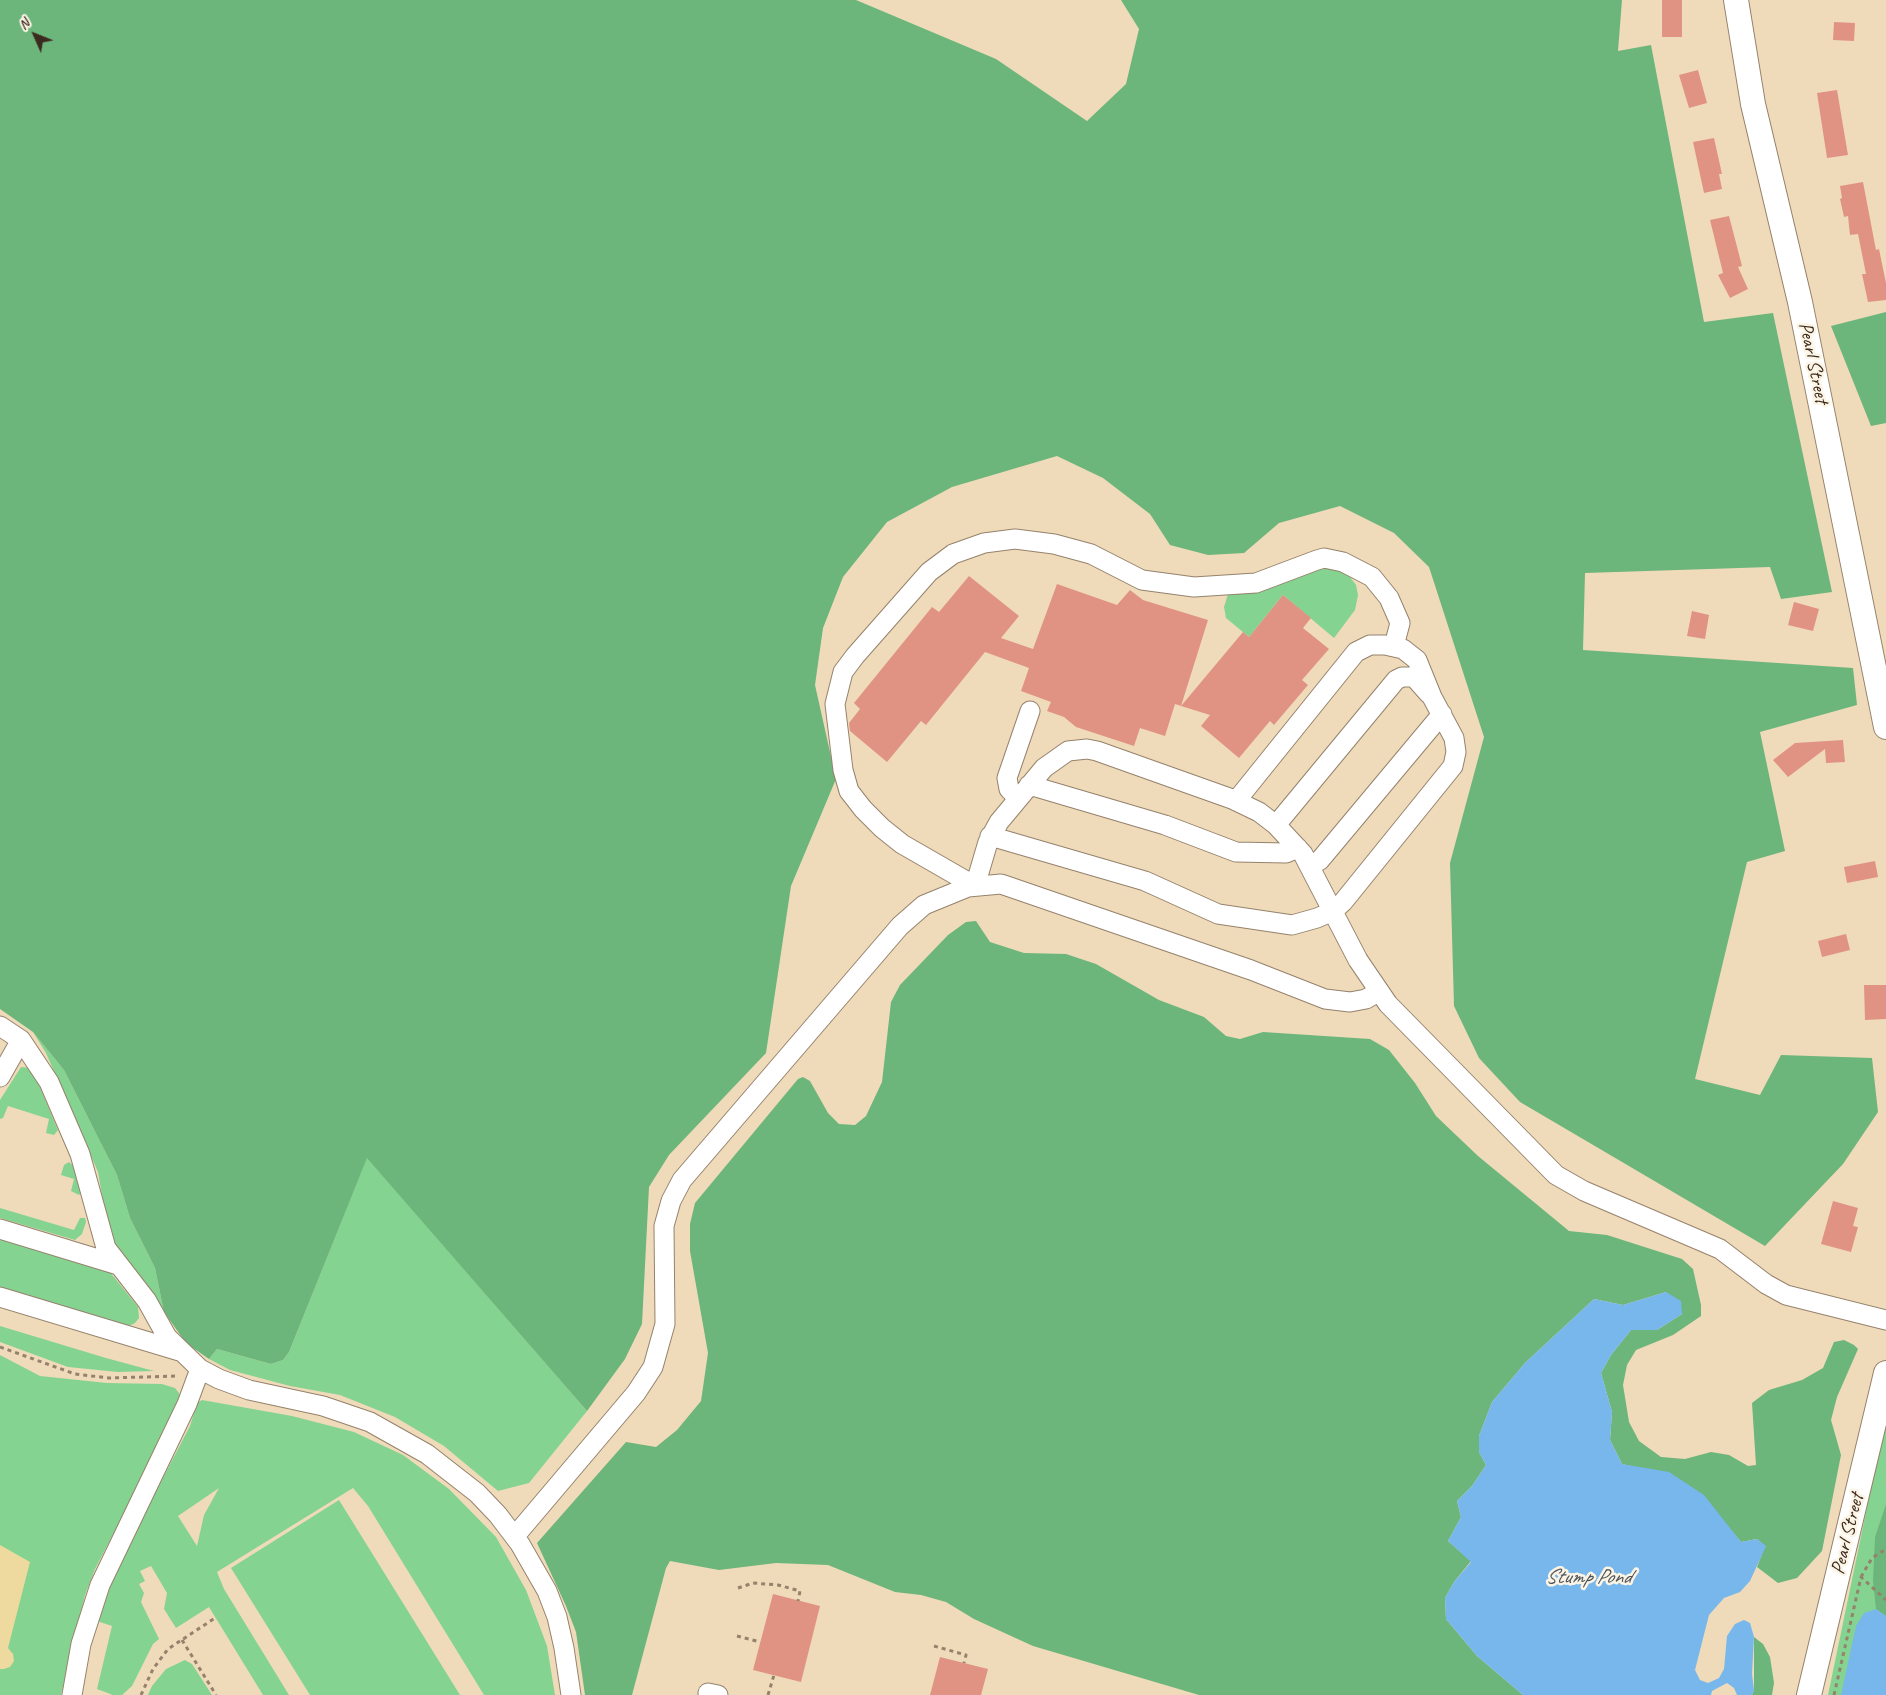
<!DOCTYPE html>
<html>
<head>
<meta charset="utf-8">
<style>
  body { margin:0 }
  #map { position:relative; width:1886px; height:1695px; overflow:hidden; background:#efdbba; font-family:Caveat,sans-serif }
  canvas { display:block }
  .north { position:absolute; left:10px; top:10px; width:50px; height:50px; -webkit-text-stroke:4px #fcf5e5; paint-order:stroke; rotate:314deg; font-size:14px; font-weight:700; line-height:20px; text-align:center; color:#3b2a1e }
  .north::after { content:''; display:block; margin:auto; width:18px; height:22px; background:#3b2a1e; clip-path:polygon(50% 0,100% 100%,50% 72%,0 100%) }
</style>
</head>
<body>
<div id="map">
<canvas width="1886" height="1695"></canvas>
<div class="north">N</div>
</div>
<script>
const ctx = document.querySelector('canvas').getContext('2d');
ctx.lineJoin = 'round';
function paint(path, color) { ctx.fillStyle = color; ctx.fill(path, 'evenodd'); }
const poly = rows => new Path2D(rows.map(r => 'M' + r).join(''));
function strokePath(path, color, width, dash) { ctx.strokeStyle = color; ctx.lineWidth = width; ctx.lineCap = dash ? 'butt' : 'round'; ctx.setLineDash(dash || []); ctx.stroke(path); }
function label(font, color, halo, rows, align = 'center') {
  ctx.font = font + ' Caveat,sans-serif'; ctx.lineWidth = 5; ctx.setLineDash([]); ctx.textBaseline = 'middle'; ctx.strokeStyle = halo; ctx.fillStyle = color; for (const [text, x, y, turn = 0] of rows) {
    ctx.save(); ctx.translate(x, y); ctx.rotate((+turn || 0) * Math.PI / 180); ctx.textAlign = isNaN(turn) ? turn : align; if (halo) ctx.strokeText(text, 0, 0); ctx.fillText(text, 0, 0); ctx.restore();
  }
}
paint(poly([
  [1321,567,1333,567,1347,573,1356,585,1358,595,1355,610,1334,638,1283,595,1249,637,1226,618,1224,607,1228,594],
  [33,1032,64,1070,117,1175,130,1218,155,1268,164,1312,114,1243,105,1213,98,1172,46,1053],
  [21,1067,32,1068,57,1128,58,1130,54,1135,46,1133,49,1119,8,1106,3,1118,0,1119,0,1100],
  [367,1157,587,1411,529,1483,498,1491,444,1446,395,1417,340,1395,290,1386,230,1370,209,1359,217,1349,271,1364,283,1360,289,1352],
  [69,1162,74,1166,83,1191,79,1195,71,1191,74,1179,61,1175,64,1165],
  [0,1208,74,1230,80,1218,85,1218,86,1222,82,1234,75,1240,0,1218],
  [0,1238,110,1272,138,1307,139,1318,135,1323,129,1326,120,1324,0,1287],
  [0,1326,106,1358,154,1371,118,1372,68,1367,0,1342],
  [0,1355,40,1376,107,1383,162,1384,175,1388,179,1393,179,1402,148,1467,95,1569,85,1595,61,1695,0,1695],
  [202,1400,292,1416,354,1432,403,1455,449,1489,496,1537,526,1590,547,1646,555,1695,484,1695,368,1506,353,1488,217,1572,224,1589,289,1695,263,1695,209,1607,176,1628,164,1609,167,1593,151,1566,140,1571,145,1581,139,1584,144,1593,141,1602,159,1639,153,1644,132,1686,122,1695,113,1695,97,1689,112,1626,94,1620,109,1581,190,1426,197,1403],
  [219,1488,204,1515,197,1546,178,1516],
  [1886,1424,1886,1695,1828,1695,1880,1445],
  [339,1500,460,1695,310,1695,231,1568],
  [185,1660,192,1664,212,1695,148,1695,152,1686,166,1669]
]), '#85d391');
paint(poly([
  [0,0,856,0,996,59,1087,121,1126,84,1139,29,1121,0,1622,0,1618,51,1651,45,1704,322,1773,313,1832,592,1781,599,1770,567,1585,573,1583,650,1853,668,1857,705,1760,732,1785,851,1747,862,1695,1079,1760,1095,1781,1055,1872,1058,1878,1112,1843,1164,1765,1246,1520,1102,1479,1058,1454,1006,1450,863,1484,737,1429,567,1394,533,1340,506,1279,523,1244,553,1208,555,1170,545,1150,514,1103,478,1057,456,952,487,887,522,843,577,823,628,815,685,836,779,791,886,766,1053,669,1155,649,1187,642,1324,625,1359,587,1411,367,1158,289,1352,283,1360,271,1364,217,1349,209,1359,186,1343,164,1312,155,1268,130,1218,117,1175,64,1070,33,1032,0,1009],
  [1886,312,1886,423,1871,426,1831,326],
  [976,921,990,942,1024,953,1066,954,1096,964,1159,1000,1204,1017,1226,1036,1240,1039,1263,1032,1370,1039,1389,1050,1415,1083,1436,1116,1478,1156,1569,1231,1607,1235,1682,1259,1693,1269,1701,1305,1701,1316,1673,1335,1636,1350,1627,1365,1623,1385,1629,1422,1639,1441,1661,1457,1685,1459,1711,1452,1729,1455,1748,1466,1756,1465,1752,1403,1769,1390,1802,1380,1823,1368,1834,1342,1844,1340,1854,1345,1858,1349,1837,1397,1831,1420,1841,1455,1822,1551,1797,1578,1778,1583,1757,1567,1765,1546,1757,1539,1741,1542,1725,1523,1639,1468,1622,1464,1610,1440,1612,1412,1601,1373,1611,1355,1631,1330,1657,1330,1682,1314,1666,1292,1623,1305,1594,1299,1525,1363,1492,1402,1479,1436,1479,1452,1486,1465,1472,1486,1457,1501,1461,1517,1448,1541,1471,1561,1454,1582,1445,1598,1446,1619,1477,1656,1523,1695,1199,1695,1033,1646,974,1619,946,1602,921,1595,895,1592,828,1565,776,1563,719,1570,670,1561,666,1568,632,1695,585,1695,576,1632,566,1606,537,1543,626,1442,656,1447,677,1430,701,1401,708,1353,690,1251,690,1224,695,1203,798,1079,803,1077,810,1081,828,1113,839,1124,855,1125,866,1116,882,1082,891,1002,900,985,948,935,966,922],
  [1886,1504,1886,1616,1876,1609,1873,1581,1875,1537],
  [1754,1637,1763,1644,1770,1657,1774,1683,1772,1695,1752,1695,1754,1690]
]), '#6cb57b');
paint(poly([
  [0,1545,30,1562,8,1648,13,1654,14,1661,10,1667,4,1669,0,1669]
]), '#eeda9e');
paint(poly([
  [1666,1292,1681,1301,1682,1314,1657,1330,1631,1330,1611,1355,1601,1373,1612,1412,1610,1440,1622,1464,1669,1472,1704,1495,1741,1542,1757,1539,1766,1546,1750,1581,1740,1592,1724,1598,1709,1615,1695,1670,1700,1680,1708,1683,1719,1678,1724,1669,1727,1636,1735,1624,1744,1620,1750,1623,1754,1637,1752,1674,1754,1690,1752,1695,1737,1695,1734,1688,1727,1683,1712,1691,1711,1695,1523,1695,1477,1656,1446,1619,1445,1598,1454,1582,1471,1562,1448,1541,1461,1517,1457,1501,1472,1486,1486,1465,1479,1452,1479,1436,1492,1402,1525,1363,1594,1299,1623,1305],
  [1876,1609,1886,1616,1886,1695,1841,1695,1856,1626,1864,1613]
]), '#78b7eb');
paint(poly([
  [1662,0,1682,0,1682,37,1662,37],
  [1834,22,1855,23,1854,41,1833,40],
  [1698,70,1707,103,1689,108,1679,75],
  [1837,90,1848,155,1827,158,1817,93],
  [1714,138,1722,174,1719,174,1722,189,1704,193,1693,142],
  [1863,182,1876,250,1879,249,1886,283,1886,300,1868,302,1862,274,1866,274,1858,234,1850,235,1848,216,1844,217,1840,199,1842,198,1840,186],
  [1729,216,1742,266,1738,267,1748,289,1730,298,1718,275,1723,273,1710,220],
  [969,576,1019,616,1001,638,1033,649,1057,584,1117,605,1130,590,1143,600,1208,620,1181,706,1175,704,1165,736,1140,728,1134,746,1076,727,1064,717,1047,711,1051,702,1021,691,1029,668,985,652,926,725,921,721,887,762,850,731,849,723,860,709,854,703,932,607,939,612],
  [1283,595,1311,618,1303,628,1329,649,1302,680,1308,685,1274,725,1270,721,1239,758,1201,726,1210,715,1181,706,1243,632,1249,637],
  [1794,602,1819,609,1813,631,1788,625],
  [1692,611,1709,615,1705,639,1687,636],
  [1843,740,1845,762,1826,763,1825,749,1788,777,1773,760,1795,743],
  [1875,861,1878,877,1847,883,1844,867],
  [1846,934,1850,950,1822,957,1818,941],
  [1864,985,1886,985,1886,1019,1865,1020],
  [1833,1201,1858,1208,1853,1226,1858,1227,1851,1252,1821,1244],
  [773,1594,820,1606,801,1682,753,1670],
  [940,1657,988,1669,981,1695,930,1695]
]), '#e19383');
const minor = poly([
  [1394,646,1400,623,1389,598,1372,577,1343,562,1324,558,1317,560,1256,583,1194,587,1142,580,1091,554,1054,544,1015,539,984,543,953,554,929,572,855,656,843,672,835,704,843,770,849,791,863,809,882,828,902,844,975,886,988,842,999,822,1044,768,1068,751,1087,749,1097,751,1232,799,1259,812,1276,825,1303,854,1358,960,1388,1004,1556,1175,1584,1191,1720,1249,1766,1284,1786,1295,1886,1320],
  [1029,785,1165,825,1236,852,1286,853,1298,848],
  [1018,798,1009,789,1007,778,1030,711],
  [1276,825,1396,680,1402,677,1414,677,1429,694],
  [990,836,1145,881,1218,914,1292,925,1317,918,1333,911,1343,902,1453,766,1456,752,1454,738,1432,697,1417,660,1403,649,1385,645,1370,645,1356,652,1236,801],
  [1310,866,1320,860,1442,714],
  [0,1026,21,1040,49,1082,80,1154,106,1248,147,1301,167,1337,200,1369,219,1379,249,1390,323,1406,370,1422,427,1454,477,1493,498,1515,520,1544,547,1591,557,1617,564,1648,571,1695],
  [0,1077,21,1040],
  [0,1229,118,1265],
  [0,1297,179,1351],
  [515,1536,636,1393,653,1367,665,1324,664,1226,671,1201,682,1180,900,926,924,905,968,887,1001,884,1251,970,1325,999,1350,1002,1366,999,1378,992],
  [708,1693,718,1695],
  [72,1695,81,1644,100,1585,187,1404,200,1369]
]);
const major = poly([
  [1736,0,1753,104,1800,302,1886,727],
  [1809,1695,1886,1373]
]);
strokePath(minor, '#95826c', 21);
strokePath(major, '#95826c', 26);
strokePath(poly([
  [0,1347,75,1374,109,1378,179,1376],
  [1861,1577,1872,1558,1886,1549],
  [738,1588,753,1583,778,1585,800,1591,798,1601],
  [737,1636,760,1642],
  [182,1640,216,1695],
  [934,1646,966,1655,964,1663],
  [141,1695,153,1669,168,1649,215,1618],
  [768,1695,774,1675],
  [1834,1695,1861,1577,1886,1600]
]), '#95826c', 3, [4, 4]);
strokePath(minor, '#fff', 19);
strokePath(major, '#fff', 24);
label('20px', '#3b2a1e', '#fcf5e5', [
  ["Pearl Street",1813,363,78],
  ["Pearl Street",1848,1534,-76]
]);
label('italic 21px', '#4d545c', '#fcf5e5', [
  ["Stump Pond",1588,1577]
]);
</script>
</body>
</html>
